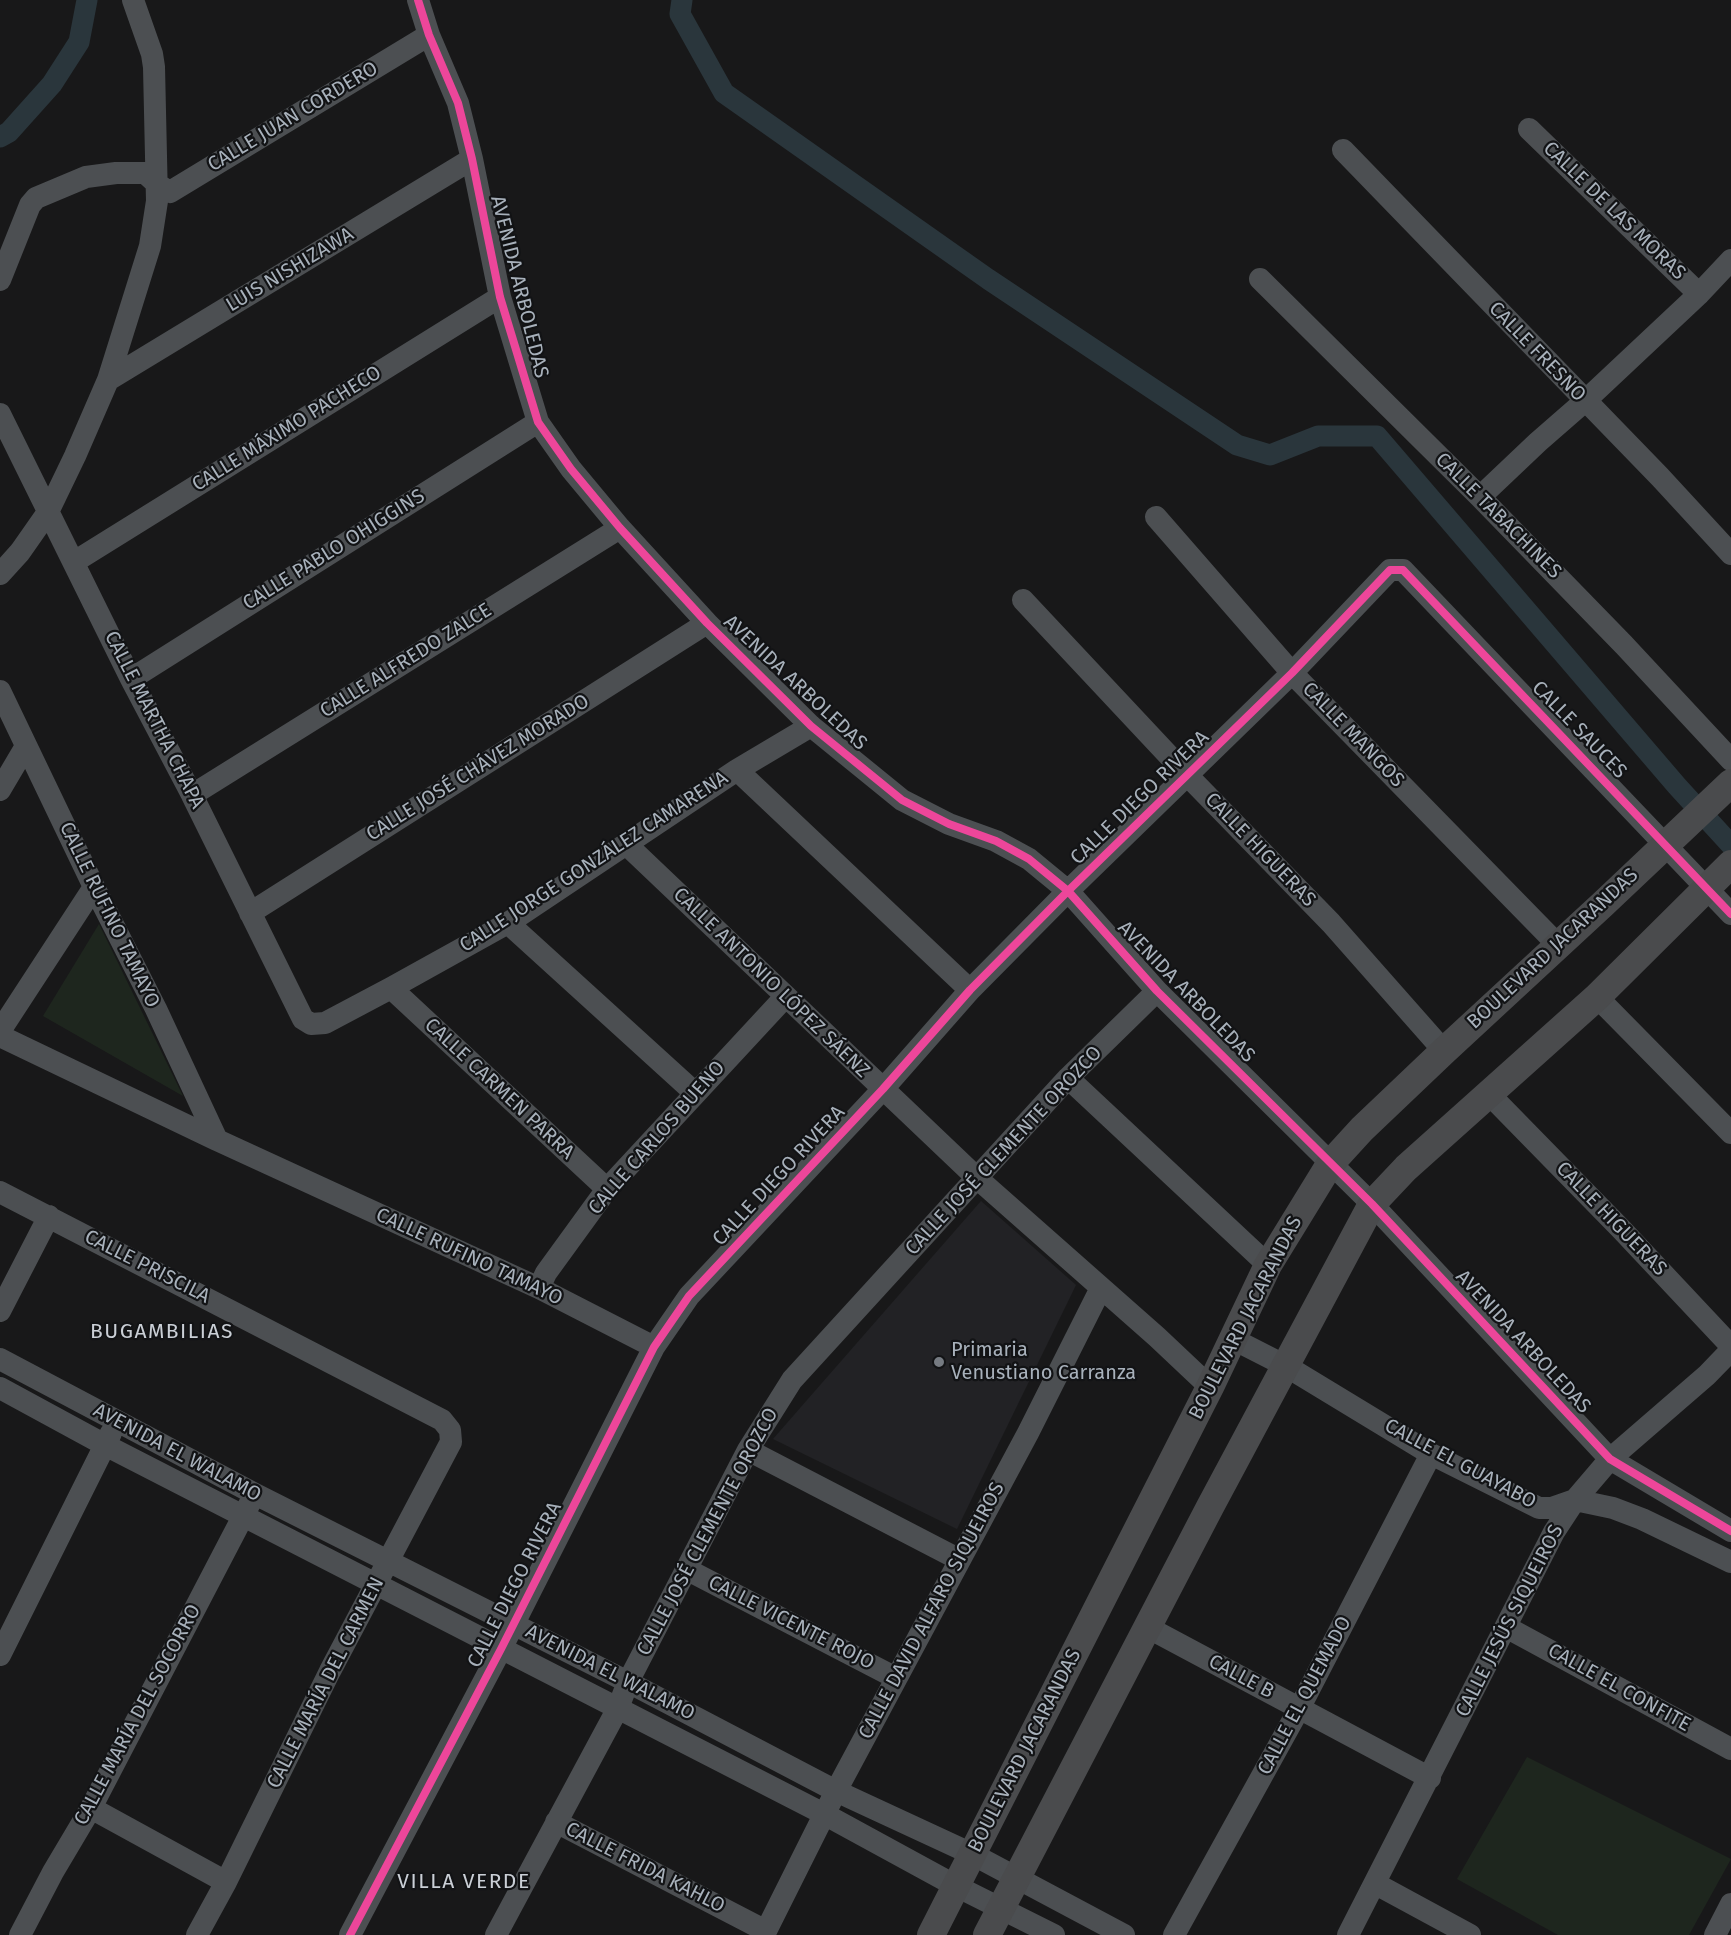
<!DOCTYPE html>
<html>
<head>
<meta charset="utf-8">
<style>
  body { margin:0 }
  canvas { display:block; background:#181819 }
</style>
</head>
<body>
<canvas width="1731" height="1935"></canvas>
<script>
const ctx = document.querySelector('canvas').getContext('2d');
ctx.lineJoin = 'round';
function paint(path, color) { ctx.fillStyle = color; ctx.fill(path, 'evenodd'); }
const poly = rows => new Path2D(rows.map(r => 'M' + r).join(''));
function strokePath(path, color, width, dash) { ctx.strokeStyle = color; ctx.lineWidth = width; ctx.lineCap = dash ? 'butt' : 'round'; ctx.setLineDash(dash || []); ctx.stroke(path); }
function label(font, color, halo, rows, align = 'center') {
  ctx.font = font + ' "Fira Sans",sans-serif'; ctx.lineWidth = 4.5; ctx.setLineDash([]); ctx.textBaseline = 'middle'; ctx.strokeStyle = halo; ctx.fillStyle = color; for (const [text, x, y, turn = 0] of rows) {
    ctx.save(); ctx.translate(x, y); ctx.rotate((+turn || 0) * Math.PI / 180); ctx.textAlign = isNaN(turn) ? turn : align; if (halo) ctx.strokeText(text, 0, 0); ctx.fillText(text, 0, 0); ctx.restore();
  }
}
paint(poly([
  [981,1201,1076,1285,957,1529,773,1439]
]), '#222225');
paint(poly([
  [99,924,183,1096,43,1016],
  [1527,1757,1731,1859,1689,1935,1558,1935,1457,1879]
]), '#1e261e');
strokePath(poly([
  [682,0,680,14,724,93,988,279,1237,445,1270,455,1318,436,1377,436,1677,786,1731,845],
  [0,137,9,132,52,84,79,42,87,0]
]), '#2a363c', 21);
strokePath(poly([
  [418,0,429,35,458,103,472,159,500,297,538,422,571,469,620,528,707,623,811,726,902,800,949,824,996,841,1029,859,1068,891,1157,991,1372,1204,1610,1459,1731,1531],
  [1529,129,1699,294],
  [1343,150,1660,477,1731,554],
  [1260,279,1480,497,1624,645,1731,760],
  [0,280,30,205,36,198,86,177,116,173,145,173,157,184,170,192,429,35],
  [108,380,472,159],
  [0,414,131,679,192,795,303,1019,311,1024,325,1023,391,988,508,923,737,770,811,726],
  [1480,497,1538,442,1585,401,1699,294,1731,260],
  [1156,517,1292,673,1558,945],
  [74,562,500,297],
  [0,574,20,552,48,512,75,456,108,380,150,246,157,201,154,67,152,54,133,0],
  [1023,600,1187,775,1331,923,1444,1051],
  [131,679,538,422],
  [0,691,94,887,156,1009,217,1140,539,1288,654,1347],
  [737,770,970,990],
  [0,790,26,746],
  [192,795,620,528],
  [626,844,977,1178,1157,1337,1210,1387],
  [250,913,707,623],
  [508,923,695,1093],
  [391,988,607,1189],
  [1597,997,1731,1133],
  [0,1031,94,887],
  [0,1036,217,1140],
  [1068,1078,1268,1265],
  [1489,1094,1622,1230,1731,1346],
  [0,1192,442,1420,450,1430,451,1442,330,1671,226,1882,197,1935],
  [539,1288,546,1273,607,1189,786,996],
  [0,1311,49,1216],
  [1233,1339,1286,1366,1431,1454,1539,1508,1552,1508,1575,1500,1613,1508,1642,1519,1731,1562],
  [0,1359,255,1494,628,1682,836,1791,972,1854,1124,1935],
  [0,1388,105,1445,824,1814,956,1886,1054,1935],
  [748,1450,960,1560],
  [686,1569,896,1678],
  [1147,1627,1430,1778],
  [1506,1627,1731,1749],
  [0,1655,111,1433],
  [91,1808,226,1882],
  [556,1822,766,1931],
  [1376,1884,1470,1935],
  [20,1935,53,1872,91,1808,250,1503],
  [350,1935,501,1649,654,1347,689,1296,883,1089,970,990,1068,891,1292,673,1390,570,1403,570,1731,914],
  [496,1935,618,1708,628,1682,748,1450,792,1380,1068,1078,1157,991],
  [764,1935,836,1791,1028,1433,1101,1288],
  [1174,1935,1299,1709,1431,1454],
  [1348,1935,1554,1532,1575,1500,1610,1459,1707,1375,1731,1350],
  [1715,1935,1731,1904]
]), '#4c4f52', 22);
strokePath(poly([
  [931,1935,1210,1387,1268,1265,1330,1164,1362,1129,1444,1051,1603,904,1731,783],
  [987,1935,1210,1507,1372,1204,1406,1168,1597,997,1731,864]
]), '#4a4b4d', 28);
strokePath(poly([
  [418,0,429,35,458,103,472,159,500,297,538,422,571,469,620,528,707,623,811,726,902,800,949,824,996,841,1029,859,1068,891,1157,991,1372,1204,1610,1459,1731,1531],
  [350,1935,501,1649,654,1347,689,1296,883,1089,970,990,1068,891,1292,673,1390,570,1403,570,1731,914]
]), '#ed469a', 8);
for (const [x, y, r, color] of [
  [939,1362,6,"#767b82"]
]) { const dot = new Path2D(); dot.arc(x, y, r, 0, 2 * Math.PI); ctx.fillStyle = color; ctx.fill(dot); strokePath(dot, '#121315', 2); }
label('20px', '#a8b1bb', '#121315', [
  ["CALLE JUAN CORDERO",293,117,-31],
  ["CALLE DE LAS MORAS",1614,211,44],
  ["LUIS NISHIZAWA",290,270,-31],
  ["AVENIDA ARBOLEDAS",519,287,76],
  ["CALLE FRESNO",1537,352,46],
  ["CALLE MÁXIMO PACHECO",287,429,-32],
  ["CALLE TABACHINES",1498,516,45],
  ["CALLE PABLO OHIGGINS",334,550,-32],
  ["CALLE ALFREDO ZALCE",406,661,-32],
  ["AVENIDA ARBOLEDAS",795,683,43],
  ["CALLE MARTHA CHAPA",154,720,63],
  ["CALLE SAUCES",1579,730,46],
  ["CALLE MANGOS",1353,735,46],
  ["CALLE JOSÉ CHÁVEZ MORADO",478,768,-32],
  ["CALLE DIEGO RIVERA",1140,798,-44],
  ["CALLE HIGUERAS",1260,850,46],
  ["CALLE JORGE GONZÁLEZ CAMARENA",594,862,-33],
  ["CALLE RUFINO TAMAYO",109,915,64],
  ["BOULEVARD JACARANDAS",1553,949,-43],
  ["CALLE ANTONIO LÓPEZ SÁENZ",771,983,44],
  ["AVENIDA ARBOLEDAS",1186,992,46],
  ["CALLE CARMEN PARRA",499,1089,43],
  ["CALLE CARLOS BUENO",657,1138,-49],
  ["CALLE JOSÉ CLEMENTE OROZCO",1004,1151,-47],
  ["CALLE DIEGO RIVERA",779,1176,-47],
  ["CALLE HIGUERAS",1611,1219,46],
  ["CALLE RUFINO TAMAYO",469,1257,25],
  ["CALLE PRISCILA",147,1267,27],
  ["BOULEVARD JACARANDAS",1246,1318,-63],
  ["AVENIDA ARBOLEDAS",1523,1342,47],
  ["AVENIDA EL WALAMO",177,1453,28],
  ["CALLE EL GUAYABO",1460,1464,28],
  ["CALLE JOSÉ CLEMENTE OROZCO",708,1532,-62],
  ["CALLE DIEGO RIVERA",515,1585,-63],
  ["CALLE DAVID ALFARO SIQUEIROS",932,1611,-62],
  ["CALLE JESÚS SIQUEIROS",1510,1621,-63],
  ["CALLE VICENTE ROJO",791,1623,27],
  ["AVENIDA EL WALAMO",610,1673,27],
  ["CALLE B",1241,1677,28],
  ["CALLE MARÍA DEL CARMEN",326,1683,-63],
  ["CALLE EL CONFITE",1619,1688,29],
  ["CALLE EL QUEMADO",1305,1696,-62],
  ["CALLE MARÍA DEL SOCORRO",138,1715,-62],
  ["BOULEVARD JACARANDAS",1025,1751,-63],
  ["CALLE FRIDA KAHLO",645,1868,27]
]);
label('20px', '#a8b1bb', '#121315', [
  ["Primaria",951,1350],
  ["Venustiano Carranza",951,1373]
], 'left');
ctx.letterSpacing = '1.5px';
label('21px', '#cacfd6', '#121315', [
  ["BUGAMBILIAS",162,1332],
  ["VILLA VERDE",464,1882]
]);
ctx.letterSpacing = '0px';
</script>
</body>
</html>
